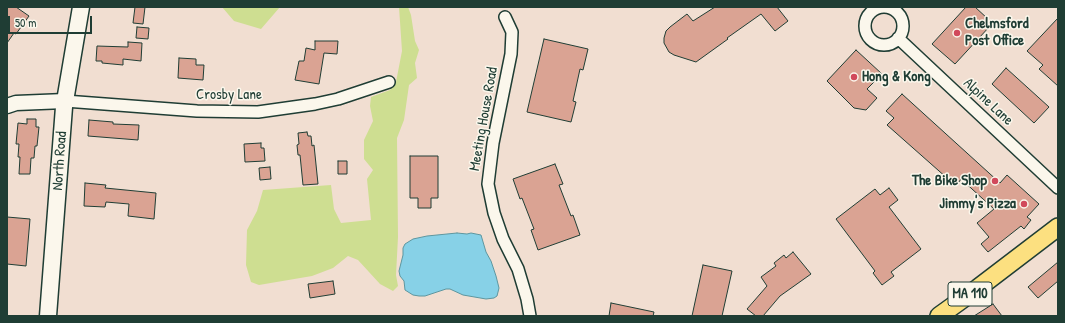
<!DOCTYPE html>
<html>
<head>
<meta charset="utf-8">
<style>
  body { margin:0 }
  #map { position:relative; width:1065px; height:323px; overflow:hidden; background:#f1ded1; font-family:"Patrick Hand",sans-serif }
  canvas { display:block }
  .frame { position:absolute; inset:0; border:8px solid #1f3d34; pointer-events:none }
  .scale { position:absolute; left:8px; top:16px; width:84px; height:18px; box-sizing:border-box; border:2px solid #1f3d34; border-top:0; padding-left:5px; font-size:12px; line-height:14px; white-space:nowrap; color:#1f3d34; -webkit-text-stroke:3px #fbf7ec; paint-order:stroke }
</style>
</head>
<body>
<div id="map">
<canvas width="1065" height="323"></canvas>
<div class="frame"></div>
<div class="scale">50 m</div>
</div>
<script>
const ctx = document.querySelector('canvas').getContext('2d');
ctx.lineJoin = 'round';
function paint(path, color) { ctx.fillStyle = color; ctx.fill(path, 'evenodd'); }
const poly = rows => new Path2D(rows.map(r => 'M' + r).join(''));
function strokePath(path, color, width, dash) { ctx.strokeStyle = color; ctx.lineWidth = width; ctx.lineCap = dash ? 'butt' : 'round'; ctx.setLineDash(dash || []); ctx.stroke(path); }
function label(font, color, halo, rows, align = 'center') {
  ctx.font = font + ' "Patrick Hand",sans-serif'; ctx.lineWidth = 3; ctx.setLineDash([]); ctx.textBaseline = 'middle'; ctx.strokeStyle = halo; ctx.fillStyle = color; for (const [text, x, y, turn = 0] of rows) {
    ctx.save(); ctx.translate(x, y); ctx.rotate((+turn || 0) * Math.PI / 180); ctx.textAlign = isNaN(turn) ? turn : align; if (halo) ctx.strokeText(text, 0, 0); ctx.fillText(text, 0, 0); ctx.restore();
  }
}
paint(poly([
  [222,7,280,7,261,29,234,21],
  [399,7,408,7,411,15,415,41,419,50,415,63,417,78,409,85,404,120,397,138,398,237,396,275,398,286,393,291,380,284,358,260,348,256,333,268,312,276,259,285,251,282,246,265,247,230,257,211,263,190,331,185,334,209,341,223,371,220,367,179,373,170,364,159,364,140,373,121,370,106,371,97,390,90,396,82,402,51]
]), '#cede91');
const water = poly([
  [457,233,467,234,471,233,481,235,486,252,491,261,496,276,499,288,497,296,494,298,486,299,463,295,450,289,446,289,425,296,419,296,413,295,405,290,404,281,400,276,399,271,403,255,403,248,405,244,413,239,427,236,457,233]
]);
paint(water, '#87d1e7');
strokePath(water, '#5d969f', 1);
const building = poly([
  [7,7,16,7,29,16,16,34,14,33,7,43,7,7],
  [135,7,145,7,143,24,133,23,135,7],
  [715,7,777,7,788,21,775,31,761,14,727,38,728,39,696,62,674,55,669,52,664,43,664,38,666,31,670,27,687,14,693,21,715,7],
  [966,7,975,7,988,19,985,21,990,26,955,64,932,44,966,7],
  [1058,18,1058,86,1039,69,1043,65,1027,51,1058,18],
  [137,27,149,28,148,39,136,38,137,27],
  [544,39,588,49,583,70,580,69,573,101,576,102,571,122,527,112,544,39],
  [315,41,338,41,337,54,324,53,319,84,295,80,299,61,304,61,306,48,315,50,315,41],
  [128,42,142,43,141,61,123,59,123,65,102,63,102,61,96,61,97,46,128,47,128,42],
  [856,50,882,74,867,89,877,98,866,110,854,108,827,81,856,50],
  [179,58,196,59,196,65,204,65,203,80,178,78,179,58],
  [1006,68,1049,107,1034,123,992,84,1006,68],
  [902,94,1000,183,1007,175,1039,204,1027,217,1031,220,1024,229,1021,226,988,252,981,244,989,237,977,223,994,209,961,179,956,186,887,125,894,118,886,111,902,94],
  [27,119,36,119,36,127,39,127,37,146,35,146,34,158,31,158,30,174,19,174,20,157,18,157,19,144,16,144,18,123,27,124,27,119],
  [89,120,113,122,113,124,139,125,138,140,88,136,89,120],
  [307,132,308,136,311,136,312,146,314,145,318,184,303,185,300,155,298,155,297,145,299,144,298,133,307,132],
  [261,143,261,148,264,148,265,161,245,162,244,144,261,143],
  [410,156,438,156,438,198,431,198,431,208,418,208,418,198,410,198,410,156],
  [338,161,347,161,347,174,338,174,338,161],
  [555,164,563,184,559,185,571,216,573,215,580,235,538,250,531,230,534,229,522,198,520,199,513,179,555,164],
  [270,167,271,179,260,180,259,168,270,167],
  [85,183,106,185,105,188,156,193,154,219,128,216,129,204,106,202,105,207,84,206,85,183],
  [889,188,898,200,889,207,921,249,891,272,894,276,882,285,873,273,875,271,836,219,875,189,880,195,889,188],
  [7,217,30,219,26,266,7,264,7,217],
  [793,252,811,274,780,296,763,316,756,316,747,309,767,286,761,277,776,266,774,263,784,255,786,258,793,252],
  [1058,262,1058,281,1038,298,1028,287,1058,262],
  [703,265,732,271,722,316,692,316,703,265],
  [333,281,335,294,310,298,308,284,333,281],
  [611,303,654,312,653,316,609,316,611,303],
  [993,304,1002,316,974,316,993,304]
]);
paint(building, '#daa393');
strokePath(building, '#1f3d34', 1);
const minor = poly([
  '865 26a19 19 0 1 1 38 0a19 19 0 1 1-38 0Z',
  [505,17,512,32,511,54,493,143,488,184,494,213,503,239,518,269,527,299,530,316],
  [898,38,1058,188],
  [65,101,197,111,258,112,315,104,338,99,389,82]
]);
const tertiary = poly([
  [7,106,16,103,65,101]
]);
const secondary = poly([
  [48,316,64,107,81,7]
]);
const primary = poly([
  [939,316,978,288,1058,227]
]);
strokePath(minor, '#1f3d34', 14);
strokePath(tertiary, '#1f3d34', 17);
strokePath(secondary, '#1f3d34', 19);
strokePath(primary, '#1f3d34', 20);
strokePath(minor, '#fbf7ec', 11);
strokePath(tertiary, '#fbf7ec', 14);
strokePath(secondary, '#fbf7ec', 16);
strokePath(primary, '#fce080', 17);
for (const [x, y, r, color] of [
  [957,33,4,"#d1495b"],
  [854,77,4,"#d1495b"],
  [995,181,4,"#d1495b"],
  [1024,204,4,"#d1495b"]
]) { const dot = new Path2D(); dot.arc(x, y, r, 0, 2 * Math.PI); ctx.fillStyle = color; ctx.fill(dot); strokePath(dot, '#fbf7ec', 1.5); }
for (const [x, y, w] of [
  [970,294,44]
]) { const box = new Path2D(); box.roundRect(x - w / 2, y - 12, w, 24, 3); ctx.fillStyle = '#fbf7ec'; ctx.fill(box); strokePath(box, '#1f3d34', 1); }
label('bold 14px', '#1f3d34', null, [
  ["MA 110",970,294]
]);
label('bold 15px', '#1f3d34', '#fbf7ec', [
  ["Chelmsford",965,24],
  ["Post Office",965,41],
  ["Hong & Kong",862,77],
  ["The Bike Shop",987,181,"right"],
  ["Jimmy's Pizza",1016,204,"right"]
], 'left');
label('15px', '#1f3d34', '#fbf7ec', [
  ["Crosby Lane",229,95],
  ["Alpine Lane",988,102,43],
  ["Meeting House Road",484,119,-80],
  ["North Road",60,161,-86]
]);
</script>
</body>
</html>
